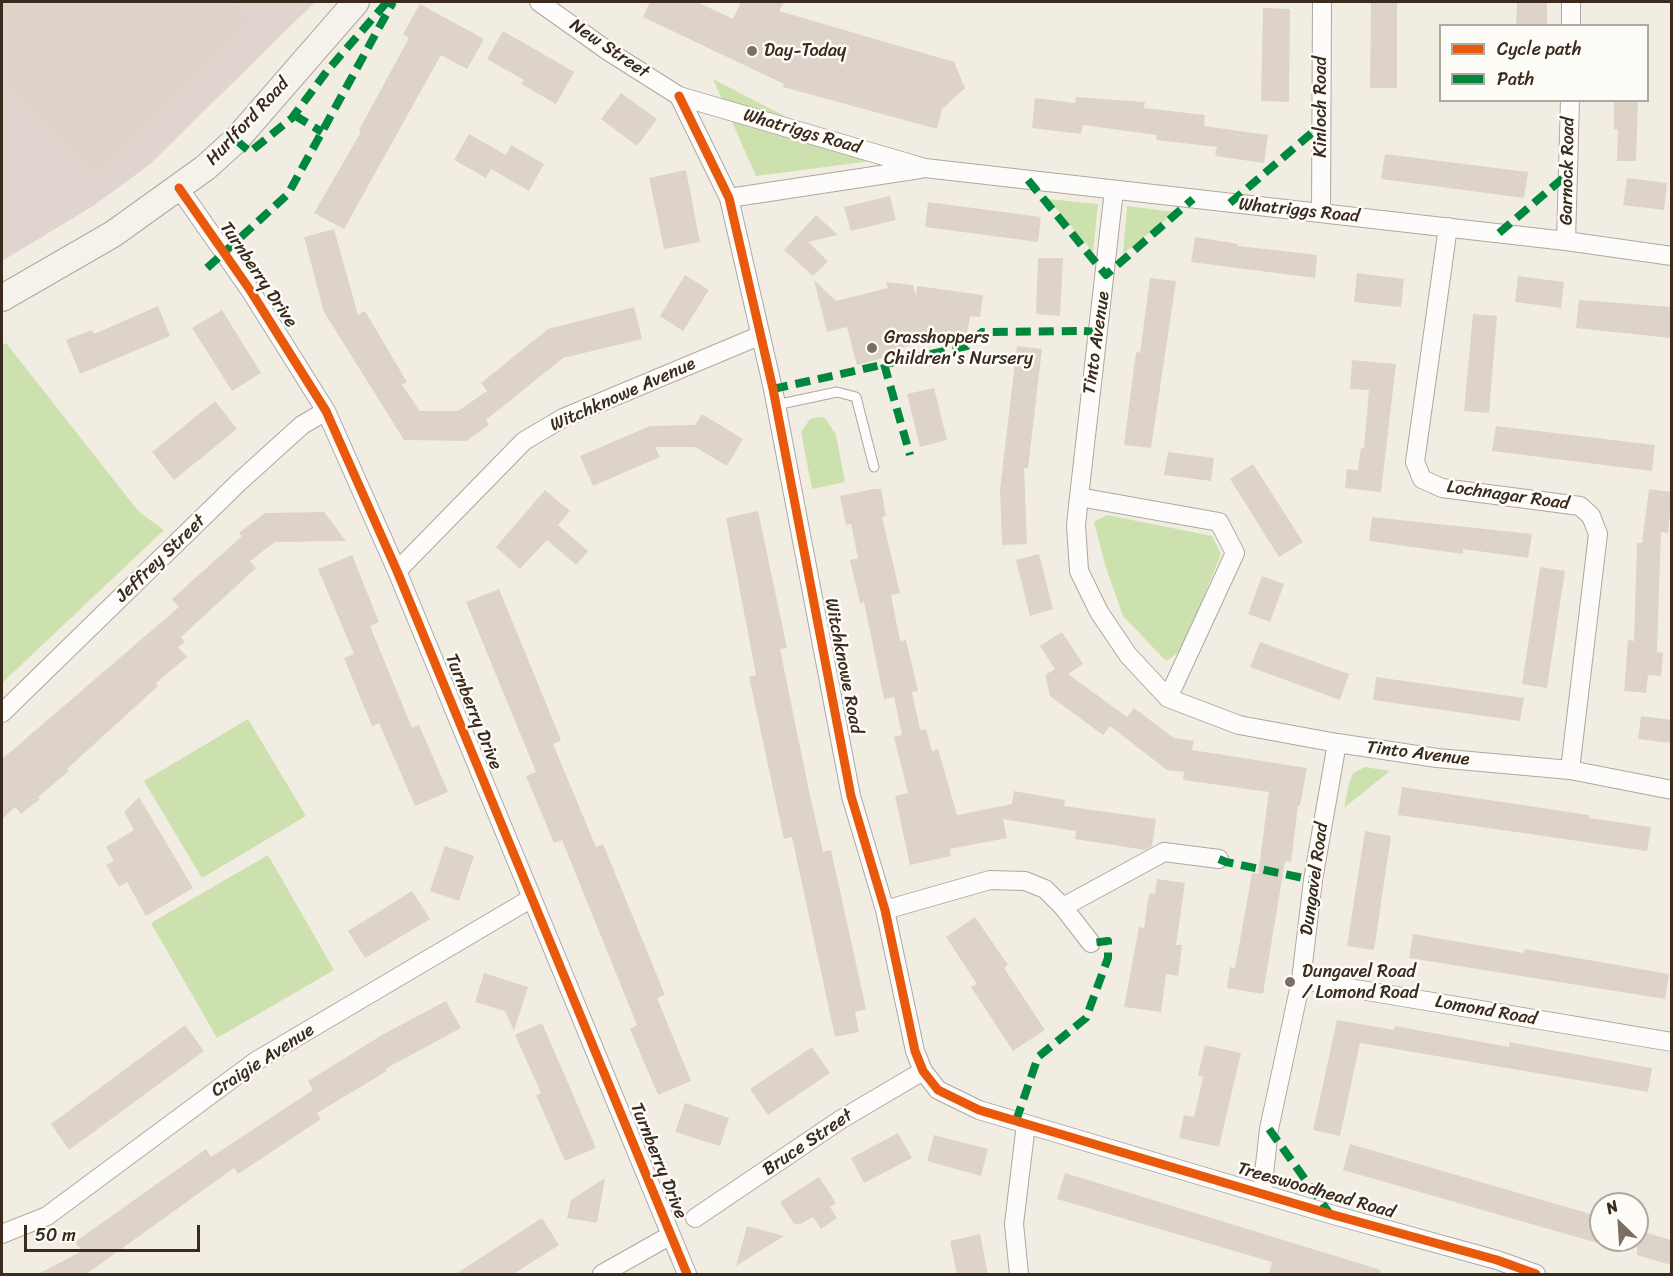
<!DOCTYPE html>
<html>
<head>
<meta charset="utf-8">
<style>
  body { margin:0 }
  #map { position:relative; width:1673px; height:1276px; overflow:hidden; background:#f2ede3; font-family:Sriracha,sans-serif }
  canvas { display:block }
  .frame { position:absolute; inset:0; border:3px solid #3b2a1e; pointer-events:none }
  .legend { position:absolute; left:1439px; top:24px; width:210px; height:78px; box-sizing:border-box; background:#fdfcf7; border:2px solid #afa8a0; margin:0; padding:8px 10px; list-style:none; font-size:18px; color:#3b2a1e }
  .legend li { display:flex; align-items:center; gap:12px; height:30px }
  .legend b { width:30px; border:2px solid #afa8a0 }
  .north { position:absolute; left:1589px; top:1192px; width:60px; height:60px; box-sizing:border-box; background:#fdfcf7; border:2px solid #afa8a0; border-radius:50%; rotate:335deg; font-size:16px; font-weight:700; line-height:24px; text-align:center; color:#3b2a1e }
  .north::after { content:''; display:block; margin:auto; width:21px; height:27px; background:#7b6e63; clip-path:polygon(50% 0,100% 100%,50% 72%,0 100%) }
  .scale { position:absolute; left:24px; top:1225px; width:176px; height:27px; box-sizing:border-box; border:3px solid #3b2a1e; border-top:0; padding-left:8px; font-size:18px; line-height:21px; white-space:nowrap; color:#3b2a1e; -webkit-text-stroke:4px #fdfcf7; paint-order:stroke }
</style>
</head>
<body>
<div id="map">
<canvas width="1673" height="1276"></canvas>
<div class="frame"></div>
<ul class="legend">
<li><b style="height:8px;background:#e8590c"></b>Cycle path</li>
<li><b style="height:8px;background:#00873e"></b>Path</li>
</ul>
<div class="north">N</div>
<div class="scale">50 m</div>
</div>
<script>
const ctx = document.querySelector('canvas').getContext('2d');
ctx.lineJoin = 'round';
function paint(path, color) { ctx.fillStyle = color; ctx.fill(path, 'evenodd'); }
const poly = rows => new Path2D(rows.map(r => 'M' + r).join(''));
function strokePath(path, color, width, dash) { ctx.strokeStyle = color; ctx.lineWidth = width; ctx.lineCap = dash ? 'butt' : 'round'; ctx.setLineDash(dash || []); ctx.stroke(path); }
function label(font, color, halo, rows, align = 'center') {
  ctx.font = font + ' Sriracha,sans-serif'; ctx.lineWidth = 5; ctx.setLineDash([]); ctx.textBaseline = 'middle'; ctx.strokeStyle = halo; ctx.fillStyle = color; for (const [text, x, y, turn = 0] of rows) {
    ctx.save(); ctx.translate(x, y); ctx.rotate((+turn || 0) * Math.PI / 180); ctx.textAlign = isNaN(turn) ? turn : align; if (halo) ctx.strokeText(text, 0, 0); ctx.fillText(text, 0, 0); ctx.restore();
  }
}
paint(poly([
  [2,2,315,2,149,165,93,206,2,261]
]), '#dfd4ce');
paint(poly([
  [713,79,871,161,756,176],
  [1048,199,1098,204,1093,252],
  [1127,206,1175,212,1123,254],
  [6,343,139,512,164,530,2,683,2,345],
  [820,417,825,418,836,435,845,482,812,489,801,432,810,419],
  [1107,515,1212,536,1221,554,1182,650,1166,661,1123,616,1106,568,1094,522],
  [248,719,306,816,202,878,144,781],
  [1365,767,1390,771,1344,808,1349,783,1353,773],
  [268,855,334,970,217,1038,151,923]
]), '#cde1ae');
paint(poly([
  [2,2,230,2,248,20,95,173,2,80],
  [650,2,697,2,733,19,741,2,784,2,779,11,954,62,965,88,942,109,937,129,783,87,784,84,643,17],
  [1371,2,1397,2,1397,88,1370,88],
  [1517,2,1547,2,1547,26,1516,26],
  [420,4,484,39,467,69,441,55,344,229,314,213,361,132,359,130,409,38,403,34],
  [1263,8,1290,9,1289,102,1261,101],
  [503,31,574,72,556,104,521,84,524,80,487,59],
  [621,93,657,119,637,146,601,119],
  [1076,97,1145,102,1144,108,1205,115,1204,126,1268,135,1264,163,1215,156,1217,147,1156,140,1157,135,1083,125,1081,134,1032,128,1035,98,1075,103],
  [1614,100,1638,100,1636,161,1617,161,1618,129,1614,129],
  [469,134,506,155,511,145,544,164,529,191,491,169,486,178,454,160],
  [1385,154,1528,172,1524,198,1381,179],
  [686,170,700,242,664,249,649,178],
  [1627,178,1667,183,1664,210,1623,205],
  [890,196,896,220,851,231,844,207],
  [928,202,1041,217,1038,242,925,227],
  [816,215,838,235,808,242,828,261,813,276,784,250],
  [334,229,358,315,365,311,407,382,402,385,420,411,458,411,487,391,481,383,548,329,634,307,642,339,563,358,486,420,489,425,466,441,404,440,324,312,304,237],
  [1195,237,1238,244,1238,246,1317,255,1315,278,1191,262],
  [1038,258,1063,258,1060,316,1036,314],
  [1357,273,1404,279,1401,307,1354,302],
  [685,275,709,290,683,331,660,316],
  [1518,276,1564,282,1561,308,1515,302],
  [1150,278,1176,281,1151,448,1124,445,1136,352,1140,353],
  [814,280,836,301,888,288,886,282,913,285,916,296,917,286,983,295,980,317,970,316,966,339,947,337,889,351,890,356,857,365,847,327,827,332],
  [1579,300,1671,307,1671,338,1576,328],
  [158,306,170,336,80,374,66,340,92,330,94,334],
  [222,310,261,373,232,391,192,328],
  [1473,314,1497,316,1489,413,1464,411],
  [1017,346,1042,349,1028,468,1024,468,1027,544,1002,545,1000,489],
  [1352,360,1396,364,1381,492,1345,488,1347,469,1358,470,1361,448,1364,448,1369,390,1350,389],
  [934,388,947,440,920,447,907,394],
  [215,401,237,429,174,480,152,452],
  [702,414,743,439,727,466,695,447,655,447,660,457,593,486,580,456,650,426,695,425],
  [1496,426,1655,445,1652,471,1492,451],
  [1168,452,1214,458,1211,481,1164,475],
  [1253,464,1303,542,1279,557,1230,479],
  [873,489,881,489,886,516,882,517,900,593,891,595,900,641,906,640,918,691,912,692,920,730,926,729,932,751,938,749,957,815,1012,804,1014,791,1065,800,1064,806,1156,819,1152,846,1145,850,1075,839,1076,831,1003,819,1007,838,950,849,951,856,910,865,895,796,908,793,894,737,902,735,894,697,884,699,864,602,860,603,850,560,858,558,851,524,846,525,840,496],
  [1649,489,1671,492,1671,503,1668,533,1661,532,1657,652,1663,653,1661,676,1648,675,1646,693,1624,691,1628,640,1634,641,1637,543,1642,543],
  [545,490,570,511,558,525,588,551,576,565,547,540,520,569,496,547],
  [758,511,787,648,780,649,810,796,823,852,831,850,866,1009,855,1012,859,1032,835,1037,792,837,784,839,749,677,756,675,726,518],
  [324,512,346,541,275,542,250,561,256,568,181,637,185,642,178,647,187,657,156,683,158,686,67,769,69,771,38,797,40,799,21,814,15,807,2,819,2,759,179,607,172,599,242,536,239,533,265,513],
  [1372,517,1532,534,1528,558,1463,549,1463,554,1369,541],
  [1039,554,1053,609,1030,616,1016,560],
  [352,555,379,622,370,626,412,728,419,725,448,792,415,806,379,723,372,726,344,658,354,654,318,569],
  [1540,567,1565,571,1547,688,1522,684],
  [1262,576,1284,584,1270,622,1248,614],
  [499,589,561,740,553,744,596,847,603,844,665,995,657,998,691,1081,658,1095,630,1029,637,1025,562,840,554,843,526,776,536,772,466,602],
  [1062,632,1083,664,1068,674,1127,717,1134,708,1174,738,1194,741,1192,750,1307,768,1300,806,1298,806,1291,862,1285,861,1263,994,1227,988,1230,967,1235,968,1252,873,1258,874,1269,792,1183,780,1184,772,1167,770,1110,726,1103,735,1050,696,1045,675,1055,669,1040,646],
  [1260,642,1349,674,1340,700,1250,667],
  [1376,677,1524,698,1520,721,1373,700],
  [1641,716,1671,720,1671,743,1638,739],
  [1402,787,1589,815,1589,818,1651,827,1647,851,1398,815],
  [139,797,193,888,146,916,127,882,119,887,106,865,114,861,106,847,134,830,124,812],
  [1365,831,1391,836,1374,950,1347,946],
  [445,846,474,856,459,901,430,891],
  [1157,879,1185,883,1176,945,1182,945,1178,976,1166,974,1161,1012,1124,1007,1139,927,1144,928,1149,893,1155,894],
  [412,891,430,919,365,958,348,931],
  [975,917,1008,965,1004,968,1045,1030,1013,1051,971,987,977,984,946,937],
  [1413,934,1524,953,1525,949,1669,974,1665,999,1409,958],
  [484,973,528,987,514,1031,505,1011,475,1002],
  [446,1001,461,1028,385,1069,387,1071,317,1113,321,1119,238,1174,234,1168,85,1275,36,1275,82,1251,75,1242,206,1149,211,1157,313,1090,308,1081,382,1035],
  [1337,1020,1394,1030,1395,1026,1509,1047,1509,1042,1652,1068,1648,1092,1360,1043,1340,1136,1313,1130],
  [542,1023,596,1148,565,1161,536,1095,541,1093,515,1035],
  [185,1025,204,1051,69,1150,51,1124],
  [1205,1045,1241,1053,1219,1147,1179,1138,1184,1115,1194,1117,1203,1077,1198,1076],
  [812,1047,830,1073,768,1115,750,1089],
  [685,1103,729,1118,720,1146,675,1132],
  [898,1133,912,1158,864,1183,851,1158],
  [934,1135,988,1149,981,1176,927,1161],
  [1350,1144,1601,1217,1601,1244,1343,1170],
  [1065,1173,1381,1270,1380,1275,1269,1275,1272,1262,1057,1199],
  [819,1177,836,1203,830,1207,837,1218,821,1229,813,1217,801,1224,794,1224,780,1202],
  [605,1178,597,1223,567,1218,571,1200],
  [542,1218,559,1245,512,1275,454,1275],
  [747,1226,784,1236,736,1266],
  [1637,1230,1671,1240,1671,1265,1637,1255],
  [980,1234,988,1275,957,1275,950,1241]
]), '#ded3c9');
const lane = poly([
  [776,405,837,392,856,397,874,467]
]);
const street = poly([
  [539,2,608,51,679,96,925,168,1566,241,1672,256],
  [1571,26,1571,2],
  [679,96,729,198,773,389,851,796,885,910,915,1051,923,1071,938,1090,979,1110,1330,1214,1497,1260,1536,1274],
  [179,188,250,290,326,411,397,571,687,1274],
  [1114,190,1079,497,1076,525,1079,571,1099,612,1128,655,1168,698,1239,725,1337,743,1437,758,1570,770,1672,790],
  [729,198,920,169],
  [1321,213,1322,2],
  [1448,227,1415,462,1422,479,1442,488,1580,506,1591,516,1598,534,1570,770],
  [1566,241,1570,100],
  [1079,497,1219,522,1235,553,1168,698],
  [397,571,524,441,563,418,759,336],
  [2,713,238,483,302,425,326,411],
  [1063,907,1164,852,1219,859],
  [885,910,990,880,1025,881,1045,889,1063,907,1091,943],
  [1301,980,1672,1042],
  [1262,1192,1269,1129,1301,980,1313,880,1337,743],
  [695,1218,840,1120,923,1071],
  [2,1234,47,1216,256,1061,532,898],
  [602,1274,671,1235],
  [1019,1274,1014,1224,1026,1124]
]);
const secondary = poly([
  [2,298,113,234,205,168,236,140,356,2]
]);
strokePath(lane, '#ada8a0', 11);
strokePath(street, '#ada8a0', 20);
strokePath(secondary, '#ada8a0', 28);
strokePath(lane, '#fdfcfb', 9);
strokePath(street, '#fdfcfb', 18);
strokePath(secondary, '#f5f2ec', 26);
strokePath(poly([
  [294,115,322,132],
  [236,140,250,152,292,118,327,71,387,2],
  [1028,180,1106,275,1193,199],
  [1230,203,1321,125],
  [1499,233,1569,173],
  [207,268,288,194,393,2],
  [1084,331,1097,332],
  [884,364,910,455],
  [773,389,967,346,982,332,1077,331],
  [1219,859,1226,862,1313,880],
  [1016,1121,1038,1057,1086,1018,1108,958,1108,941,1091,943],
  [1269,1129,1330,1214]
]), '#00873e', 8, [15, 8]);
strokePath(poly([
  [679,96,729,198,773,389,851,796,885,910,915,1051,923,1071,938,1090,979,1110,1330,1214,1497,1260,1536,1274],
  [179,188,250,290,326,411,397,571,687,1274]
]), '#e8590c', 9);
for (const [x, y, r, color] of [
  [752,51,6,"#7b6e63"],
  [872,348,6,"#7b6e63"],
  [1290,982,6,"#7b6e63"]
]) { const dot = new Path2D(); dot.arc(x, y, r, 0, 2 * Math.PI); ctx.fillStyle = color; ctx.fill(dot); strokePath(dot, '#fdfcf7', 2); }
label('18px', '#3b2a1e', '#fdfcf7', [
  ["New Street",609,49,34],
  ["Kinloch Road",1321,107,-90],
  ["Hurlford Road",248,122,-47],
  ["Whatriggs Road",802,132,16],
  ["Garnock Road",1568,171,-89],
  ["Whatriggs Road",1299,211,6],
  ["Turnberry Drive",258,275,56],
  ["Tinto Avenue",1097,343,-82],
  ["Witchknowe Avenue",623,395,-24],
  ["Lochnagar Road",1508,496,8],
  ["Jeffrey Street",161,559,-44],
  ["Witchknowe Road",843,666,79],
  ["Turnberry Drive",473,712,68],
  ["Tinto Avenue",1418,754,7],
  ["Dungavel Road",1315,879,-82],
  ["Lomond Road",1486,1011,10],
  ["Craigie Avenue",263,1061,-33],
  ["Bruce Street",808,1143,-34],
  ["Turnberry Drive",658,1161,68],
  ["Treeswoodhead Road",1316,1191,16]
]);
label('18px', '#3b2a1e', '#fdfcf7', [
  ["Day-Today",764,51],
  ["Grasshoppers",884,338],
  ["Children's Nursery",884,359],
  ["Dungavel Road",1302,972],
  ["/ Lomond Road",1302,993]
], 'left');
</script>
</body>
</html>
